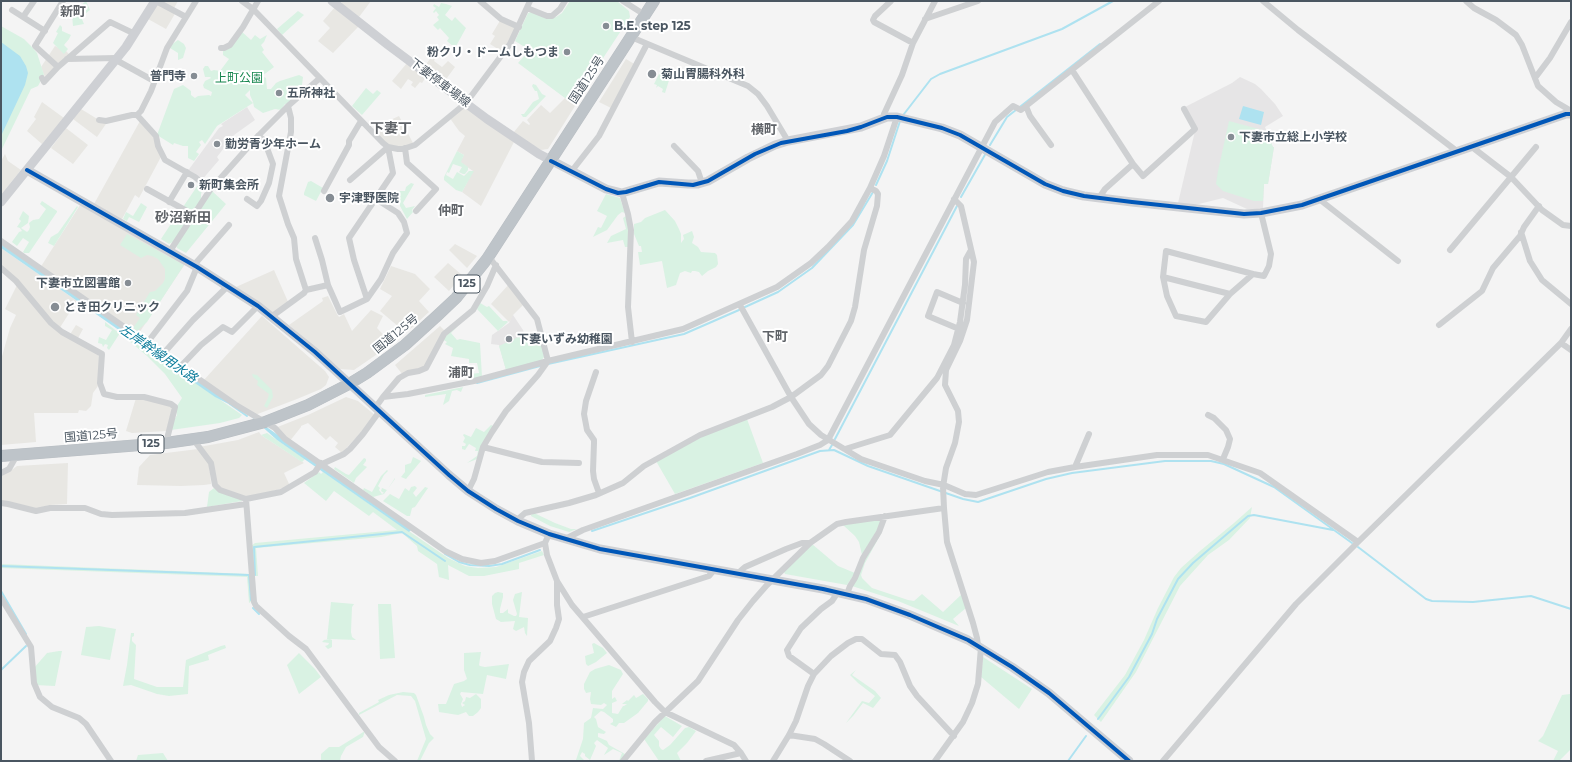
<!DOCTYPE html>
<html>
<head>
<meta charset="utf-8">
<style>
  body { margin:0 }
  #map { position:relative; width:1572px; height:762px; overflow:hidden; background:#f4f4f4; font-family:Montserrat,sans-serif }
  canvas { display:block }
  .frame { position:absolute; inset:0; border:2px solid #4a5661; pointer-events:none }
</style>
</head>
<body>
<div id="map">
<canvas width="1572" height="762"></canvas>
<div class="frame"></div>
</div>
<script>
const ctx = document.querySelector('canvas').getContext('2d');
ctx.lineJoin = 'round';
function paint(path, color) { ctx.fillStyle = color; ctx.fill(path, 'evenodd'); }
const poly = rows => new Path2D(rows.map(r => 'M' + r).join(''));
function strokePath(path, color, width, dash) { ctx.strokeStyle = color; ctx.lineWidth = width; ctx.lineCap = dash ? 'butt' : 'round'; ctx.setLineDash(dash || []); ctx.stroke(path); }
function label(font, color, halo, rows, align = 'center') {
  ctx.font = font + ' Montserrat,"Noto Sans JP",sans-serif'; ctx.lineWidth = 4; ctx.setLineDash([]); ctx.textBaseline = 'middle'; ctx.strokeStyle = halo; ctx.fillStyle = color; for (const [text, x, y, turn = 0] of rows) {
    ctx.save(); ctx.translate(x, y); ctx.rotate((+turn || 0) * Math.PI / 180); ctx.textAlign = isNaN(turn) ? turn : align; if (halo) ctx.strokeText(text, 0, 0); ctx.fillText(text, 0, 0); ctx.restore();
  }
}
paint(poly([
  [158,1,178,1,173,10,176,12,166,29,148,19],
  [343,1,371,1,359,17,341,3],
  [335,7,359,26,333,53,318,41,330,28,323,21],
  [501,19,519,27,504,53,490,44,495,36,492,34],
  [55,46,66,51,71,56,47,79,44,75,41,67],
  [433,55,436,57,434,61,442,67,448,61,455,67,444,82,424,67],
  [626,59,636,65,613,109,599,102],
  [407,63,426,77,422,83,420,82,415,88,411,85,413,82,408,79,401,89,392,81],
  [565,98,575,106,548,149,541,150,513,133,523,121,529,125,530,124,527,120,541,105,550,113],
  [42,102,64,118,42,144,27,131,36,119,34,117],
  [463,105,514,142,481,206,462,192,473,171,460,162,464,155,457,151,465,136,459,131,449,117],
  [81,109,99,120,108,121,97,137,73,119],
  [399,116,414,145,391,148,371,131,375,127],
  [140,121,148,126,162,155,139,198,135,195,122,219,94,204],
  [66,128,88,145,73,164,51,148],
  [5,154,8,161,21,170,1,195,1,161],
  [80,205,185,264,137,336,40,268],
  [455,244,477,256,467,268,449,250],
  [1,248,77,301,59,329,69,336,76,325,83,329,77,340,98,354,100,359,98,386,93,393,91,406,86,411,79,410,78,413,34,413,36,442,1,445,1,360,10,328,16,315,5,309,18,283,1,268],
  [448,263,462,275,449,291,434,277],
  [391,266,415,274,430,289,419,301,429,312,406,333,380,311,392,296,380,289],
  [274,270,289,304,275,314,236,287],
  [510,283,525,303,513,315,513,318,509,322,491,304],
  [328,296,337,314,339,317,344,314,352,331,371,310,383,316,377,328,392,344,354,370,340,369,289,325,323,301,322,298],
  [262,316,325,371,329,377,326,385,321,389,297,399,255,415,203,381],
  [440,326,446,332,428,365,403,375,395,365],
  [346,397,358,401,376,416,342,453,335,447,338,443,330,436,326,440,308,423,301,426,301,427,289,442,275,428,308,415],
  [136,398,169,405,172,408,167,431,132,433,126,431],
  [259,432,261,435,304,463,284,473,290,486,246,499,217,488,211,463,199,447,238,440],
  [198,449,209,464,211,484,204,485,181,486,137,485,139,467,150,455],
  [68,463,67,504,50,505,35,509,1,502,1,474,13,469,17,466]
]), '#e8e7e3');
paint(poly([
  [1240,77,1255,84,1261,89,1275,104,1283,116,1265,127,1271,143,1273,147,1274,147,1268,184,1264,184,1263,209,1247,209,1223,198,1195,205,1178,203,1195,131,1185,107,1232,83],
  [247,107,255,120,234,135,217,157,219,160,201,181,187,172,219,128,223,126,221,124],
  [513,315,523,330,528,346,541,343,544,357,506,370,499,345,491,344,492,335,509,323]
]), '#e6e5e6');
paint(poly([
  [86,1,90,10,81,17,84,24,73,26,72,15,79,14,78,8],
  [570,1,617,1,629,11,630,17,573,104,518,63,527,53,523,46,515,41,528,13,531,12,548,19,556,17,562,13],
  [441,3,446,4,452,6,445,15,452,21,455,17,466,28,455,48,447,41,449,38,440,28,438,30,433,25,439,20,437,17,439,15,436,11,434,13,433,12,436,8,433,6,434,4,439,7],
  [298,11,304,15,282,35,277,29],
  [60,25,62,27,62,31,71,35,69,39,64,45,68,49,64,54,53,43,58,33,56,32],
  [1,26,24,39,32,47,37,53,44,75,38,86,31,89,1,151],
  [241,31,251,40,255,35,260,39,267,35,264,42,261,45,264,50,262,52,274,67,262,76,266,78,267,89,271,89,276,83,280,81,299,75,303,77,302,85,290,103,285,104,281,110,275,109,263,113,254,107,253,102,250,95,250,90,245,95,253,103,217,126,205,144,202,140,199,142,201,145,196,152,199,154,194,161,188,158,188,146,183,146,174,143,173,145,157,135,174,89,183,85,191,91,191,95,195,98,198,96,209,95,211,96,212,92,204,88,203,85,205,81,211,78,210,77,205,77,203,69,205,66,208,66,211,71,214,70,220,71,229,59,223,55,223,51],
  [178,40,184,44,186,48,183,58,178,60,178,53,170,48,171,45],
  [663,66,672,71,665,93,662,92,663,89,658,86,656,88,657,85,654,84],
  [533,84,536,85,542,94,546,96,526,117,523,117,521,114,524,114,533,102,539,99,537,91,535,91,532,86],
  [366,88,373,94,377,90,381,93,362,115,352,106],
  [1229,121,1266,131,1273,147,1274,147,1268,184,1264,184,1263,201,1254,201,1223,191,1216,184,1218,171],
  [457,151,464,155,461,162,468,167,468,170,465,174,463,174,459,172,462,167,453,164,449,173,447,172,446,175,453,179,457,172,464,176,469,171,474,171,462,192,456,190,444,180,444,177],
  [311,181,323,188,316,201,304,195,304,193,308,182],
  [200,182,203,188,201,194,201,201,191,212,183,207],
  [411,183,414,184,403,203,406,208,415,206,412,210,413,212,407,219,400,206,399,191,405,191,406,187],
  [212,191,226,204,186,253,177,248,176,245],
  [606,194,620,198,625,213,622,212,618,215,607,230,593,237,598,227,601,228,607,216,597,211],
  [42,201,57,211,57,212,29,253,24,253,23,252,29,242,23,238,17,246,12,242,19,232,22,231,20,228,17,227,21,221,19,219,23,211,29,216,28,223,21,228,27,232,29,230,30,227,29,223,33,220,39,219,46,209,40,204],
  [141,203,147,207,139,222,129,217,127,221,123,219,126,212,133,216],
  [77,206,78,207,54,246,48,243,51,237,58,233],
  [180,210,190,217,173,242,169,244,161,239],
  [665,210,675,221,679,229,681,234,681,243,684,239,683,235,692,231,694,237,692,243,698,247,701,252,715,253,717,255,718,264,716,267,708,271,702,276,699,272,695,271,692,271,691,273,685,271,680,273,676,285,667,288,662,261,640,265,638,252,642,252,641,246,639,246,634,234,634,224,641,222,645,218],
  [626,216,628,227,628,247,625,247,623,240,607,243,611,236,626,229,623,218],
  [127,234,184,265,147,322,137,331,133,328,140,318,136,315,150,292,155,291,163,283,165,279,165,269,158,259,152,256,147,255,141,258,120,245],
  [480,303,487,307,489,306,503,321,507,321,508,322,498,331,477,309],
  [105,322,119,333,121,331,242,415,239,418,220,423,171,430,173,422,177,415,176,411,177,406,182,398,165,374,147,356,120,333,109,350,107,348,108,345,105,344,103,347,102,344,98,343,99,337,106,340,112,330,105,326],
  [459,325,451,333,457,340,460,339,480,343,482,377,470,379,470,374,479,373,477,363,469,363,469,359,451,356,453,348,445,344,447,342,442,339],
  [525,334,528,346,541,343,544,357,542,360,506,370,499,346],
  [252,374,257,375,272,390,273,397,267,408,264,406,268,398,269,394,257,385,258,381,253,377],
  [463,387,461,392,457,390,452,391,449,401,443,405,446,394,425,397,425,395],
  [747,419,763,463,675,494,656,461,702,436],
  [491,425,493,426,477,459,467,463,477,456,478,451,475,451,476,448,469,444,465,450,462,449,462,446,465,446,466,444,463,442,465,438,463,435,464,434,471,437,476,428,484,432],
  [267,433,277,440,305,459,302,462,261,435],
  [413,457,421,461,406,479,401,477,405,472,405,465,411,463],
  [364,458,366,459,366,461,363,465,367,467,356,478,354,483,334,469,335,467,346,474,349,475],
  [387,470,388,471,384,475,378,486,380,488,379,490,382,494,384,493,381,491,382,488,387,490,395,478,395,479,384,494,373,497,363,490,364,488,372,492,381,476],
  [319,472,321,474,323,472,448,558,465,566,478,568,496,567,542,551,544,555,519,563,519,569,484,576,469,576,448,565,449,580,439,577,437,564,418,551,417,546,402,533,381,537,256,548,258,576,254,576,251,546,255,543,397,530,373,512,369,516,334,491,326,501,304,483],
  [415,486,417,488,413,493,416,497,425,487,428,488,415,507,412,508,410,516,407,516,383,501,390,494,399,499,405,488,409,491,411,487],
  [214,488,241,499,242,501,207,507,209,492],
  [1252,507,1250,518,1229,540,1208,555,1180,586,1136,672,1101,722,1094,715,1125,675,1144,640,1158,608,1174,577,1181,568,1200,551,1234,523],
  [534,513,555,523,571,529,577,529,569,532,550,526,531,516,531,515],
  [880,519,881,520,879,527,862,555,859,542,855,536,843,525],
  [883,530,865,563,861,575,862,578,872,588,908,600,914,601,922,594,943,612,962,594,966,608,953,619,959,626,898,601,852,586,865,558],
  [812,544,838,566,855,573,847,585,785,574,784,572],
  [1,564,250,574,252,601,249,603,247,577,1,568],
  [498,592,503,593,503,597,500,609,500,613,503,613,508,609,508,613,514,616,516,616,517,614,513,600,515,594,522,592,519,617,528,618,527,636,525,633,524,627,516,631,513,629,515,621,501,622,496,619,492,604,492,596,495,593],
  [331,602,354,604,352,607,351,632,352,637,356,640,330,639,332,640,332,647,328,649,325,646,328,645,329,643,322,642,324,640,330,639,327,639],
  [378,604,391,604,395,658,380,659],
  [99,626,116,629,110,660,81,655,86,627],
  [131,633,134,633,134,636,132,637,132,641,136,645,134,679,157,687,183,687,186,660,221,646,225,645,226,648,208,655,209,660,189,666,188,694,169,696,157,694,131,685,123,686,127,665],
  [594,643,603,648,607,653,596,662,588,666,586,664,585,656,594,653,592,644],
  [59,651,62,651,55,686,35,685,34,668,47,653],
  [481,652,479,665,480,666,485,667,509,664,506,679,487,675,483,694,461,692,460,694,463,699,461,704,462,707,465,705,462,703,465,701,466,697,470,698,476,694,481,699,481,708,478,712,473,716,469,716,466,712,458,715,439,712,438,704,446,704,454,684,464,681,467,679,464,670,464,653],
  [299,653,315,669,321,677,299,694,287,665],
  [983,657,1032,689,1019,709,981,677],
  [609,665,621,670,623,674,612,691,612,699,615,697,617,701,612,703,612,713,618,714,623,706,624,706,627,704,622,704,627,700,628,701,634,695,636,698,643,694,648,699,648,701,638,713,624,723,619,723,616,727,610,724,613,722,613,719,604,712,601,711,594,717,596,719,598,727,606,732,604,734,598,733,598,737,607,741,609,745,625,754,621,761,619,761,622,753,613,749,604,755,608,748,597,740,594,743,596,746,590,760,585,756,585,754,582,752,580,756,585,761,578,761,576,760,583,739,584,723,591,718,593,708,603,709,607,705,604,703,601,705,591,704,590,699,591,692,586,693,584,689,584,684,590,672,595,669],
  [856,670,852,675,875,691,881,698,873,708,863,703,853,716,846,723,862,701,869,703,875,696,858,683,850,675],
  [403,692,414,693,416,695,424,717,426,725,430,734,434,738,429,743,420,761,417,761,426,739,415,701,411,696,397,695,359,715,359,713,379,702,378,700,389,695],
  [1570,694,1571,696,1571,749,1559,761,1553,761,1558,751,1538,741,1543,736,1562,695],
  [665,716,682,726,673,737,661,727,654,735,659,741,659,746,661,749,663,750,670,745,685,728,689,727,696,731,687,743,677,753,681,761,659,761,644,739],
  [365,731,363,737,346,747,341,756,340,761,321,761,321,754,329,747,339,747],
  [163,753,168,761,136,761,138,755]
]), '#d9f2e3');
paint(poly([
  [1,42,20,56,26,66,28,73,25,85,1,136],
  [1243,106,1264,112,1261,125,1239,119],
  [1,244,248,414,412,529,409,532,277,440,248,414,215,397,1,248]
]), '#aee2f0');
strokePath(poly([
  [904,114,931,79,940,74,1062,29,1113,1],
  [990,145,1007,117,1100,44],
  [876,185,887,161,900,121],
  [961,197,986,153],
  [745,307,778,292,812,268,853,225,873,192],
  [548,364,684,334,739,310],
  [477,383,540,366],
  [230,404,247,416],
  [835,439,957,206],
  [829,450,832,445],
  [592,531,690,498,820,451,834,450,868,466,963,499,978,502,1046,479,1072,473,1165,461,1211,461,1224,464,1274,487,1352,543],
  [1358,547,1426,599,1432,601,1473,602,1531,596,1571,609],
  [445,554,459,562,470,565,489,566,502,564,540,550],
  [1,566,249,575,251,600],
  [255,575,254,547,402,532,445,561],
  [1,591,26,634],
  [253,608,259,614],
  [1,670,26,646],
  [1098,719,1129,677,1152,634,1157,619,1178,579,1193,563,1248,516,1254,515,1333,530],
  [1068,761,1086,736]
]), '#aee2f0', 2);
const highway = poly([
  [1,456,166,443,208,437,265,422,308,405,349,384,367,373,405,345,438,315,456,298,487,259,654,1]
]);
strokePath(highway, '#b9bec3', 12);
strokePath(poly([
  [34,1,23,17,45,31],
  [156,1,186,17],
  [242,1,253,9,383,143,388,147,398,149,403,149,415,145,466,103,510,44,530,1],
  [480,1,501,19,519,27],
  [623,1,645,15],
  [891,1,875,16,873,20,874,22,913,43],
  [1263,1,1298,30,1458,152],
  [1466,1,1474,8,1496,20,1516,35,1522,45,1538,86,1556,102,1571,111],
  [527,8,547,16,552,16,560,9,565,1],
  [12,10,23,17],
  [925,19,978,1],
  [631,37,748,86,758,94,767,106,788,141],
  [221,48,224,48,230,45,243,27,258,1],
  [67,59,117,58],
  [116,60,154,81],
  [58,67,35,46,63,1],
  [1072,70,1133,164,1105,189,1099,198],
  [42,78,44,82,58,67,110,22,135,34],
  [1535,78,1550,58,1571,22],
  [1026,106,1030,116,1051,145],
  [137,115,156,136,158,146,165,160,195,177,210,190],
  [884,118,884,114,902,75,913,43,935,1],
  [99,120,106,121,132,115,137,115,141,111,151,91,167,48,196,1],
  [674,146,698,171,702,183],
  [1536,147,1511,177,1542,210,1563,225,1571,226],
  [405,148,407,163,436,189,416,211],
  [1133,164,1143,176,1195,129,1184,109],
  [571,172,599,136,647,44],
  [350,180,388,147],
  [147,189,194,215],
  [324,191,349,145,349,141,361,121],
  [622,193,628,214,631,230,628,307,632,342],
  [247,199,257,206,261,201,269,183,273,164,264,140,258,136],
  [954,199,961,206,974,262,967,320,960,341,946,370,945,385,958,411,959,422,955,443,946,468,943,487,944,508,947,542,973,623,977,638,978,645],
  [1319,199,1398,261],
  [169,202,187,172],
  [1521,232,1530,261,1542,280,1571,304],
  [1,241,236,405,275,428,285,439,445,551,462,559,481,563,495,561,545,543],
  [1450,250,1511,177,1472,147],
  [170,251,210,190,258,136,288,106,320,78],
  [1166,251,1253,274,1230,294,1206,322,1176,316,1167,296,1163,277,1166,251],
  [489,257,537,319,548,361],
  [194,265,229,225],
  [1,268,16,281,51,323,62,332,102,354,100,383,104,394,117,397,144,397,171,404,175,407,166,443],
  [1253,274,1264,276,1269,266,1271,254,1261,213],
  [1163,277,1230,294],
  [328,285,340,312,367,299,354,260,349,238,393,173,388,147],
  [306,290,328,285,322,260,315,238],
  [367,299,381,279,393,253,407,233,404,222,398,213,376,199],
  [740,305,791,397,809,424,821,435,861,459,925,481,944,485,965,494,976,495,1048,472,1075,467,1157,455,1208,455,1260,473,1358,542],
  [271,317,304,293,306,290,296,259,294,238,288,224,279,196,291,132,291,118,288,106],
  [1439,325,1482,291,1493,268,1520,236,1524,227,1539,206],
  [959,329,928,316,937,292,963,303],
  [147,343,187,291,197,267],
  [1561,343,1571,350],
  [163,354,193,320,228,286],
  [181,366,201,345,223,327,232,332,258,306],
  [596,372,586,401,584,414,587,430,594,440,594,443,593,471,594,479,599,493],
  [383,397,399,378,408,373,419,371,426,368,444,334,473,310,487,286,496,265],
  [375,408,383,397,408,394,474,381,548,361,683,329,777,287,811,263,828,247,852,221,870,188,884,156,897,117],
  [1208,415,1214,418,1226,430,1230,439,1228,447,1223,459],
  [193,439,211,463,215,485,220,490,246,499,281,492,315,472,321,463],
  [483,447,542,462,579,463],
  [845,449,890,435,937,378,954,345,960,322,965,285,966,259,971,250],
  [322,464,344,454,350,449,363,434,379,412],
  [1075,467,1089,434],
  [1,473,9,469,17,455],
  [468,491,474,479,483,447,492,432,506,411,538,375,548,361],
  [246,499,254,602,256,606,289,636,306,649,379,747,395,761],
  [1,503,8,504,36,511,50,508,85,508,101,514,112,515,185,513,246,504],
  [517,520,525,513,569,503,596,495,623,483,644,466,700,435,772,407,791,397,821,375,828,366,851,321,855,307,864,250,877,206,878,194,876,191,870,188],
  [549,534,545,543,547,555,557,581,572,605,655,702,665,712,734,745,741,753,746,761],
  [565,539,583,530,797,454,820,445,828,440,995,122,1013,106,1021,110,1159,1],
  [737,574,745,567,786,549,802,543,810,543],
  [847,594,850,586,855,578,863,558,879,532,885,516],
  [1,598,31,647,34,683,40,697,52,707,79,718,86,724,111,761],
  [583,617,709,576,714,570],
  [814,674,789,656,787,650,801,628,821,609,832,601,838,592],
  [789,735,815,739,824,744,850,761],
  [532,761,529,723,522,682,524,672,529,661,550,641,556,628,559,619,557,605,557,581],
  [623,761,655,722,698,681,738,620,753,601,767,585,810,543,837,524,846,522,944,508],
  [706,761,741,753],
  [773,761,789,735,796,721,808,686,814,674,831,656,848,643,856,639,862,639,881,654,895,655,900,662,910,686,917,696,954,736],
  [935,761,963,722,972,703,978,684,981,647],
  [1163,761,1296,604,1358,542,1561,343,1571,329]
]), '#ced0d2', 6);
strokePath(poly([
  [332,1,388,45,487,119,539,154,606,189,622,193,659,182,688,184,698,184,708,181,748,158,775,145,788,141,861,127,887,117,897,117,942,128,960,135,1045,184,1063,191,1084,196,1132,202,1244,214,1261,213,1302,205,1566,114,1571,114],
  [27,170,197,267,258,306,315,352,449,475,468,491,496,509,518,521,549,534,600,549,823,589,866,599,910,615,968,640,1012,667,1049,693,1129,761],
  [1,202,126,47,155,1]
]), '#ced0d4', 9);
strokePath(highway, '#bec4c9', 11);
strokePath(poly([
  [551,161,606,189,618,193,626,192,659,182,693,185,708,181,755,154,781,143,847,131,861,127,887,117,897,117,942,128,960,135,1045,184,1063,191,1084,196,1132,202,1244,214,1261,213,1302,205,1566,114,1571,114],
  [27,170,197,267,258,306,315,352,449,475,468,491,496,509,518,521,549,534,600,549,823,589,866,599,910,615,968,640,1012,667,1049,693,1129,761]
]), '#0057b8', 4);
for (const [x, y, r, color] of [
  [606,26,4,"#868d94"],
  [567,52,4,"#868d94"],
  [652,74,5,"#868d94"],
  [194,76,4,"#868d94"],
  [279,93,4,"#868d94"],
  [1231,137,4,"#868d94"],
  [217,144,4,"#868d94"],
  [191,185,4,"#868d94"],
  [330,198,5,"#868d94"],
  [128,283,4,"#868d94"],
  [55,307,5,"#868d94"],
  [509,339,4,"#868d94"]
]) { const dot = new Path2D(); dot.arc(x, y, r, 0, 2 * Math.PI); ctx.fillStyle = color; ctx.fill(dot); strokePath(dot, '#fff', 1.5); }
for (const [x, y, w] of [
  [467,284,26],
  [151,444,26]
]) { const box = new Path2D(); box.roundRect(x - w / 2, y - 9, w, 18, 3); ctx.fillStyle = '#fff'; ctx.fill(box); strokePath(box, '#4a5661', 1); }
label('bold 11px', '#4a5661', null, [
  ["125",467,284],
  ["125",151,444]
]);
label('bold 12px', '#4a5661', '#fff', [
  ["B.E. step 125",614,26],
  ["粉クリ・ドームしもつま",559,52,"right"],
  ["菊山胃腸科外科",661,74],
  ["普門寺",186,76,"right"],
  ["五所神社",287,93],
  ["下妻市立総上小学校",1239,137],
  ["勤労青少年ホーム",225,144],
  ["新町集会所",199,185],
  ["宇津野医院",339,198],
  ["下妻市立図書館",120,283,"right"],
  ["とき田クリニック",64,307],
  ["下妻いずみ幼稚園",517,339]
], 'left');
label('12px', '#17864f', '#fff', [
  ["上町公園",239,78]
]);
label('12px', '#4a5661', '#fff', [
  ["国道125号",587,80,-57],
  ["下妻停車場線",440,83,37],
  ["国道125号",396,334,-39],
  ["国道125号",91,436,-5]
]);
label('bold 13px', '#5f6368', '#fff', [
  ["新町",73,12],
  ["横町",764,130],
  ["仲町",451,211],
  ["下町",775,337],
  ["浦町",461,373]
]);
label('italic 13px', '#0c7c9b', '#fff', [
  ["左岸幹線用水路",158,354,35]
]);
label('bold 14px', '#5f6368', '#fff', [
  ["下妻丁",391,129],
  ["砂沼新田",183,218]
]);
</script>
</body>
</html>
